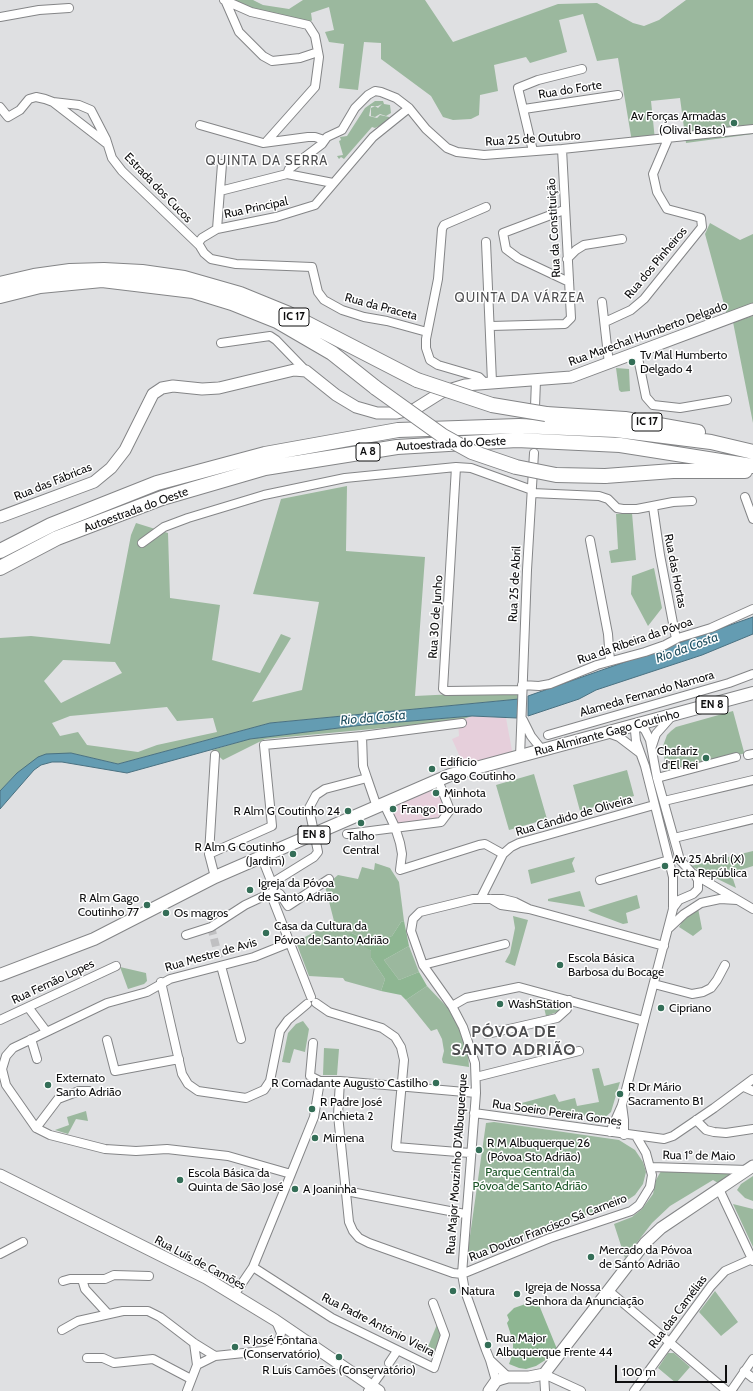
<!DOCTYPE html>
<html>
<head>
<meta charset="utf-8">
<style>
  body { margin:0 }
  #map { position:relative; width:753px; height:1391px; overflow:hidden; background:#dfe0e2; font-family:Cabin,sans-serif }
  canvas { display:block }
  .scale { position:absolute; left:615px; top:1365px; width:112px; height:18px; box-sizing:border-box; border:2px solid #0e0e0f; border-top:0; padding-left:5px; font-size:12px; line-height:14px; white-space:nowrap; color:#0e0e0f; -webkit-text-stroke:3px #fff; paint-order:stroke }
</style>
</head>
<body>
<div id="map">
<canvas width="753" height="1391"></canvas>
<div class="scale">100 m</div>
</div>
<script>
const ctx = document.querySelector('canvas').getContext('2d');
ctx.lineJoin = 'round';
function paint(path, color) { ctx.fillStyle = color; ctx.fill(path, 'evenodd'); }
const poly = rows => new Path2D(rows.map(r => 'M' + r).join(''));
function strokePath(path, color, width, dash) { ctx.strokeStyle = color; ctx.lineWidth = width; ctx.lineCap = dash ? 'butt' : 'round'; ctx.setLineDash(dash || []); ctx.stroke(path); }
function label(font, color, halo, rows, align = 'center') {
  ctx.font = font + ' Cabin,sans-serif'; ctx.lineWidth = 3; ctx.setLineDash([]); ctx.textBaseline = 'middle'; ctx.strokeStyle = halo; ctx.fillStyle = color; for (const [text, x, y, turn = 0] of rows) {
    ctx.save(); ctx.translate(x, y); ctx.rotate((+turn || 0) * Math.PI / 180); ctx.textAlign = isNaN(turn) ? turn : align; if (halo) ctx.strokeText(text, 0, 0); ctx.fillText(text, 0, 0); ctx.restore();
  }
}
paint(poly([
  [472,716,506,718,513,756,464,766,452,739,459,736,458,721],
  [440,787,448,811,441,819,395,824,388,809]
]), '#e6cfdb');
paint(poly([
  [224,0,253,0,263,5,289,9,303,0,425,0,453,42,558,4,597,3,633,23,644,26,659,20,686,0,753,0,753,134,686,143,680,98,651,101,655,140,632,142,618,58,597,61,583,14,559,20,567,52,530,63,526,57,494,65,498,91,480,95,479,115,471,119,453,120,443,117,431,96,381,59,381,43,364,42,358,90,339,88,344,44,329,42,325,32,334,30,329,7,311,13,312,20,308,25],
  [375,101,383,101,384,104,390,105,391,113,386,116,380,114,375,117,371,116,371,108,375,106,378,108,382,104,378,106,371,106,369,116,377,118,380,115,389,117,389,121,375,128,372,127,344,159,341,157,339,159,337,156,343,155,339,141,341,140,340,137,347,136,365,108],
  [710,223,740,240,753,234,753,304,727,315,705,234],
  [753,316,753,423,733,322],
  [616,368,629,369,630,391,621,392,619,390],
  [347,486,346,551,425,557,415,696,476,693,519,694,519,699,270,723,118,764,71,753,17,773,0,791,0,638,31,636,110,644,131,535,136,523,168,533,170,598,220,605,212,660,260,673,281,634,291,638,252,702,302,690,319,602,253,594,281,499],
  [63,660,115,662,122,673,61,703,44,681],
  [167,707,177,721,213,718,217,732,157,745,138,752,87,745,78,732,60,736,52,723,70,716],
  [632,513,636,560,611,563,609,551,618,549,616,514],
  [654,568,662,608,648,626,631,594,632,576],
  [733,711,744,752,746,753,666,773,663,746,667,735,671,731,676,727],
  [472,716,458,721,265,739,223,760,212,750,249,739,363,725],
  [627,770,634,796,580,811,573,785],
  [534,774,547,819,509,830,496,785],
  [753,851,753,866,731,873,736,888,691,866],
  [575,857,572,863,575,872,531,884,528,870],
  [375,863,390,868,399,882,404,921,401,922,392,936,381,940,369,940,351,933,371,951,371,958,385,979,381,991,345,981,343,978,309,976,296,942,334,921,325,886,338,875,358,879,362,867,374,870],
  [580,891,585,907,548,901,548,899],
  [637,895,640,908,626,913,628,923,623,924,591,912,588,910],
  [698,908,702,929,693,936,679,927,686,915],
  [513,916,528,920,515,966,505,962,510,953,515,928],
  [409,946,419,972,399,980,384,960],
  [120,967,146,973,147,981,144,984,128,989],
  [427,986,448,1008,457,1022,468,1050,469,1067,443,1063,442,1059,444,1051,442,1039,437,1029,431,1031,406,1000],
  [542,999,559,1003,561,1006,560,1011,546,1016],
  [303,1021,309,1029,305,1052,294,1049,290,1063,282,1062,288,1033,296,1024],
  [324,1048,339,1049,337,1075,323,1075],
  [599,1068,604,1086,620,1082,611,1112,600,1122,592,1123,584,1115,517,1107,518,1104,555,1094,559,1102,575,1098,577,1106,599,1102,592,1069],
  [86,1111,88,1121,76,1119,68,1134,55,1130,69,1125,67,1117],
  [494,1122,619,1140,635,1150,643,1162,646,1172,643,1184,635,1195,626,1201,467,1257,486,1123],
  [661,1171,732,1174,718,1183,713,1180,670,1206,652,1223,625,1258,614,1224,632,1217,642,1209,653,1194,656,1180],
  [753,1176,753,1201,745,1198,737,1190,741,1184],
  [733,1204,753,1209,753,1247],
  [715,1291,738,1322,721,1336,699,1312],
  [438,1322,442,1339,436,1351,425,1354],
  [668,1353,674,1353,690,1367,676,1383,658,1368]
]), '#9bb89e');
paint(poly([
  [404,921,409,946,384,960,399,980,419,972,427,986,406,1000,401,995,381,991,385,979,371,958,371,951,349,936,351,933,369,940,381,940,392,936,401,922],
  [537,1300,557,1349,547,1359,536,1366,526,1369,519,1368,509,1364,513,1353,513,1341,507,1323,509,1320,507,1315,514,1308]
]), '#8eb692');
const water = poly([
  [753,617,753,634,702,655,596,690,579,699,528,716,528,696,753,617],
  [519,699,517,718,472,716,363,725,250,739,127,773,62,762,52,762,41,765,34,770,0,809,0,791,17,773,38,757,46,754,71,753,118,764,270,723,519,699]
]);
paint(water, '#649cb2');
strokePath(water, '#4a7181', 1);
strokePath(poly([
  [211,927,221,966]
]), '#c0c0c2', 8, [8, 4]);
const street = poly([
  [224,0,251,12,308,25,315,36,319,57,315,87,267,141],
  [225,0,239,32,263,56,272,61,300,58,318,52],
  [0,17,39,10,69,8],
  [53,102,79,105,91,110,106,139,112,158,122,171,199,245],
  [0,107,8,117,20,110,29,99,36,97,45,99,53,102,106,143],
  [409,108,373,137,315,205,276,217,217,229,202,238,198,243,204,253,211,259,236,264,312,267,318,292,324,300,342,310,364,317,387,321,427,332],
  [524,109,618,95],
  [200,125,263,143,308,137,315,137,324,140],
  [533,151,518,88,538,80,582,69],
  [287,174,333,183],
  [220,191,287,174,289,169,322,144,327,137,342,130,355,108,368,95,375,91,381,92,396,98,409,108,426,129,447,148,457,152,484,155,562,149,753,129],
  [564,210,503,233,506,249,518,258,569,282],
  [217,229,222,164],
  [486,242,492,382],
  [567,259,576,250,584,245,622,239],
  [602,302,609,364],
  [605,322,631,310,644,299,702,227,701,218,667,209,657,192,653,174,668,139],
  [491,326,565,324,571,318,562,149],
  [221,343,270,336,276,340,306,371],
  [637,353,646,397,653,405,680,408,727,400],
  [484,382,479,377,438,365,430,360,426,348,426,339,438,279,442,229,444,225,486,207],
  [535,407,536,380],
  [456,467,443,689,446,691,522,690],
  [532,493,599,496,608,499,617,508,623,509,637,509,673,502,692,501],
  [745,497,753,519],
  [653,507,660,555,676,639],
  [590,540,608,634,610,661],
  [142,543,164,527,188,518,264,495,345,478,456,467,471,468,532,490],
  [522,685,539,686,550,684,597,665,645,652,665,645,678,638,711,628,753,609],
  [523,720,531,736,543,751],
  [608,733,619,737,640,753],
  [548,735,729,683,753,674],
  [362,736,363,766,367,778],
  [652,746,656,734,671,717],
  [748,755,753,754],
  [520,757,527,570,534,453],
  [657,778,736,757],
  [664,801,753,780],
  [384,804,395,827,400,843,402,854,400,870,479,845,485,844,503,854],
  [347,834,441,822,450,810,438,780],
  [674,838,753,819],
  [209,854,272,826,264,745,362,736,462,723],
  [262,858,275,891,273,900,311,997],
  [215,877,209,854,215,755],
  [600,880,669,860],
  [272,883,314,857,318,852,309,808,316,795,325,789,367,778,377,807],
  [481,898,503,854,511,847,519,843,654,805],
  [491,899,501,905,529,909,664,946],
  [673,908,679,900,693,894,698,889,698,880,695,875],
  [669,928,684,914,701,903,720,899,737,900],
  [186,935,211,927,245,905,275,891,280,894,288,906,329,879],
  [289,943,254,957,170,979,147,992,107,1003,13,1048,6,1056,2,1069,6,1085,36,1128,50,1135,105,1149,136,1151,167,1149,228,1156,291,1174],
  [423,965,505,944],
  [221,966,241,1039],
  [161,982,182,1074,188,1084,198,1091,246,1098,264,1090,270,1081,280,1031,288,1020,307,1004],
  [654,984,692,994,703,992,711,988,717,980,725,965],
  [316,1003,329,1012,382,1028,395,1037,401,1047,404,1060,396,1147,470,1153],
  [452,1006,466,998,519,987,644,1021],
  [28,1007,46,1031],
  [0,1020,116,966],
  [487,1034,557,1018,567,1009,569,1000],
  [31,1039,37,1059],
  [107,1040,115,1071,179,1059],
  [313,1043,310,1076,320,1081,340,1081,476,1093],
  [476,1077,579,1051],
  [340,1081,338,1115,349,1222,353,1231,359,1238,369,1243,453,1273,462,1274,550,1238,631,1211,639,1205,650,1187,652,1175,646,1153,636,1136],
  [744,1087,753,1091],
  [622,1105,624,1120,624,1135],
  [474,1113,664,1139,673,1136,714,1108,753,1079],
  [696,1120,706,1130,714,1132,726,1133,753,1129],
  [36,1128,58,1099,79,1091,89,1091],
  [610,1132,622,1105,673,909,673,877,645,766,636,741,635,731,639,725,645,730,650,740,657,778,680,860,692,873,753,909],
  [651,1167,748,1170],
  [719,1189,753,1261],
  [346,1191,465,1214],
  [0,1254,23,1242],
  [253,1267,332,1318,434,1368,445,1335,433,1303],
  [82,1279,85,1289,108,1314],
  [63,1281,70,1279,105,1279,114,1275,149,1276],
  [609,1291,727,1391],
  [234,1295,253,1267,291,1174,314,1117,320,1081],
  [62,1330,78,1321,123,1311,148,1311,160,1317,194,1343,215,1356],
  [194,1343,197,1365],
  [269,1349,274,1347,280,1338,281,1333,276,1321],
  [87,1358,103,1358,114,1363,153,1359,191,1379],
  [490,1360,496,1381],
  [389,1363,397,1351],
  [744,1371,753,1378],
  [508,1377,490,1360,486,1350,465,1291,462,1274,476,1093,475,1063,463,1027,452,1006,423,965,411,931,413,919,420,912,473,899,503,899,515,902,529,909],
  [187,1391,197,1365,215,1356,311,1346],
  [368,1391,381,1373],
  [545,1391,544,1374,581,1391],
  [634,1391,711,1286,725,1271,752,1259],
  [731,1391,753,1359]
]);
const secondary = poly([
  [0,517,94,482,111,468,125,450,153,394,162,388,173,386,202,389,219,388,294,370,306,371,336,395,356,407,377,413,397,413,415,409,442,392,465,385,571,377,753,309],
  [0,1175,206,1278,275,1320,379,1391],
  [489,1391,496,1381,501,1379,508,1377,529,1377,544,1374,645,1243,661,1228,753,1166]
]);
const primary = poly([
  [0,975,94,939,215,877,450,775,753,693]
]);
const highway = poly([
  [0,284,34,276,70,271,104,270,142,272,184,278,240,294,289,314,417,380],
  [0,296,40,286,102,280,193,291,232,303,277,321,332,353,376,388],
  [546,414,625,419,698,432],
  [605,476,673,471,745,471],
  [0,551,51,525,157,483,265,454,398,430,519,426,616,430,711,442,753,452],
  [0,568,57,538,162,498,265,468,397,447,517,440,620,445,753,466]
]);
strokePath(street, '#848587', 10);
strokePath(secondary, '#848587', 13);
strokePath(primary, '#848587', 14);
strokePath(highway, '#848587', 16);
strokePath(street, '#fff', 8);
strokePath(secondary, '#fff', 11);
strokePath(primary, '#fff', 12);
strokePath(highway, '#fff', 14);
const highwayBridge = poly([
  [417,380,492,405,546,414],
  [376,388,443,436,472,452,516,467,556,475,605,476]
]);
strokePath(highwayBridge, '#848587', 16, []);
strokePath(highwayBridge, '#fff', 14);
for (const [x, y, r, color] of [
  [734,123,4,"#346e57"],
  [632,362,4,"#346e57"],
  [706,758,4,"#346e57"],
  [432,769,4,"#346e57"],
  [436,793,4,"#346e57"],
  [393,809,4,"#346e57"],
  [348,811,4,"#346e57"],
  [361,823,4,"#346e57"],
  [293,854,4,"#346e57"],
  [665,866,4,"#346e57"],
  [250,890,4,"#346e57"],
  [147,905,4,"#346e57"],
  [166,913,4,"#346e57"],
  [266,933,4,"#346e57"],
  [560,965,4,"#346e57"],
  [500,1004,4,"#346e57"],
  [661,1008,4,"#346e57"],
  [436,1083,4,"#346e57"],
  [48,1085,4,"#346e57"],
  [620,1094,4,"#346e57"],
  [312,1109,4,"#346e57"],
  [315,1138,4,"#346e57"],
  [479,1150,4,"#346e57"],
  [180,1180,4,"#346e57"],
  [295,1189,4,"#346e57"],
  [591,1257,4,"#346e57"],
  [453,1291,4,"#346e57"],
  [517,1294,4,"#346e57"],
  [488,1345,4,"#346e57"],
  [235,1347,4,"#346e57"],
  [339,1357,4,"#346e57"]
]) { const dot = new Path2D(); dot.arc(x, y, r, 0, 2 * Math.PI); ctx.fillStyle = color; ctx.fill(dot); strokePath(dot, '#fff', 1.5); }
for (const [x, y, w] of [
  [294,317,30],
  [647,422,30],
  [368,452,24],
  [712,705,32],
  [314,835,32]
]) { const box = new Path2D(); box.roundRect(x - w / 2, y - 9, w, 18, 3); ctx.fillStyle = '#fff'; ctx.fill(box); strokePath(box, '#0e0e0f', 1); }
label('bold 11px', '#0e0e0f', null, [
  ["IC 17",294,317],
  ["IC 17",647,422],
  ["A 8",368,452],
  ["EN 8",712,705],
  ["EN 8",314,835]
]);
label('12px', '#0e0e0f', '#fff', [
  ["Rua do Forte",570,90,-9],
  ["Rua 25 de Outubro",533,139,-4],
  ["Estrada dos Cucos",158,188,46],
  ["Rua Principal",256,208,-12],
  ["Rua da Constituição",554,228,-93],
  ["Rua dos Pinheiros",656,263,-50],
  ["Rua da Praceta",381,307,15],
  ["Rua Marechal Humberto Delgado",648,334,-20],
  ["Autoestrada do Oeste",451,444,-3],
  ["Rua das Fábricas",53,482,-22],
  ["Autoestrada do Oeste",136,510,-20],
  ["Rua das Hortas",675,571,79],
  ["Rua 25 de Abril",515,584,-87],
  ["Rua 30 de Junho",436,617,-86],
  ["Rua da Ribeira da Póvoa",635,641,-19],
  ["Alameda Fernando Namora",647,694,-16],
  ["Rua Almirante Gago Coutinho",607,733,-15],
  ["Rua Cândido de Oliveira",574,816,-16],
  ["Rua Mestre de Avis",211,955,-16],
  ["Rua Fernão Lopes",53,982,-25],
  ["Rua Soeiro Pereira Gomes",557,1113,8],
  ["Rua 1º de Maio",699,1156,1],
  ["Rua Major Mouzinho D'Albuquerque",457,1164,-86],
  ["Rua Doutor Francisco Sá Carneiro",548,1228,-21],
  ["Rua Luís de Camões",200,1263,28],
  ["Rua das Camélias",678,1312,-53],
  ["Rua Padre António Vieira",378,1325,27]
]);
label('12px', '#0e0e0f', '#fff', [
  ["Av Forças Armadas",726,116,"right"],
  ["(Olival Basto)",726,130,"right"],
  ["Tv Mal Humberto",640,355],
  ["Delgado 4",640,369],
  ["Chafariz",698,751,"right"],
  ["d'El Rei",698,765,"right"],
  ["Edificio",440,762],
  ["Gago Coutinho",440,776],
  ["Minhota",444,793],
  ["Frango Dourado",401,809],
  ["R Alm G Coutinho 24",340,811,"right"],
  ["Talho",361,836,"center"],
  ["Central",361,850,"center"],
  ["R Alm G Coutinho",285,847,"right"],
  ["(Jardim)",285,861,"right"],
  ["Av 25 Abril (X)",673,859],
  ["Pcta República",673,873],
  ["Igreja da Póvoa",258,883],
  ["de Santo Adrião",258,897],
  ["R Alm Gago",139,898,"right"],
  ["Coutinho 77",139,912,"right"],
  ["Os magros",174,913],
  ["Casa da Cultura da",274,926],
  ["Póvoa de Santo Adrião",274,940],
  ["Escola Básica",568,958],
  ["Barbosa du Bocage",568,972],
  ["WashStation",508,1004],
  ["Cipriano",669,1008],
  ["Externato",56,1078],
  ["Santo Adrião",56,1092],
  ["R Comadante Augusto Castilho",428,1083,"right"],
  ["R Dr Mário",628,1087],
  ["Sacramento B1",628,1101],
  ["R Padre José",320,1102],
  ["Anchieta 2",320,1116],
  ["Mimena",323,1138],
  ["R M Albuquerque 26",487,1143],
  ["(Póvoa Sto Adrião)",487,1157],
  ["Escola Básica da",188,1173],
  ["Quinta de São José",188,1187],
  ["A Joaninha",303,1189],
  ["Mercado da Póvoa",599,1250],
  ["de Santo Adrião",599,1264],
  ["Igreja de Nossa",525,1287],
  ["Senhora da Anunciação",525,1301],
  ["Natura",461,1291],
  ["Rua Major",496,1338],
  ["Albuquerque Frente 44",496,1352],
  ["R José Fontana",243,1340],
  ["(Conservatório)",243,1354],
  ["R Luís Camões (Conservatório)",339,1370,"center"]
], 'left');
label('12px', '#1a5526', '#fff', [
  ["Parque Central da",530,1172],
  ["Póvoa de Santo Adrião",530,1186]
]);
ctx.letterSpacing = '1px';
label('13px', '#4f4f51', '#fff', [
  ["QUINTA DA SERRA",267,161],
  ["QUINTA DA VÁRZEA",520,298]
]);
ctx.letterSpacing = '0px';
label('italic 13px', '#1f4f60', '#fff', [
  ["Rio da Costa",687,648,-20],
  ["Rio da Costa",373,718,-5]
]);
ctx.letterSpacing = '1px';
label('bold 16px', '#4f4f51', '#fff', [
  ["PÓVOA DE",514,1032],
  ["SANTO ADRIÃO",514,1050]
]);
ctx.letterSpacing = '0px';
</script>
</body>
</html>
